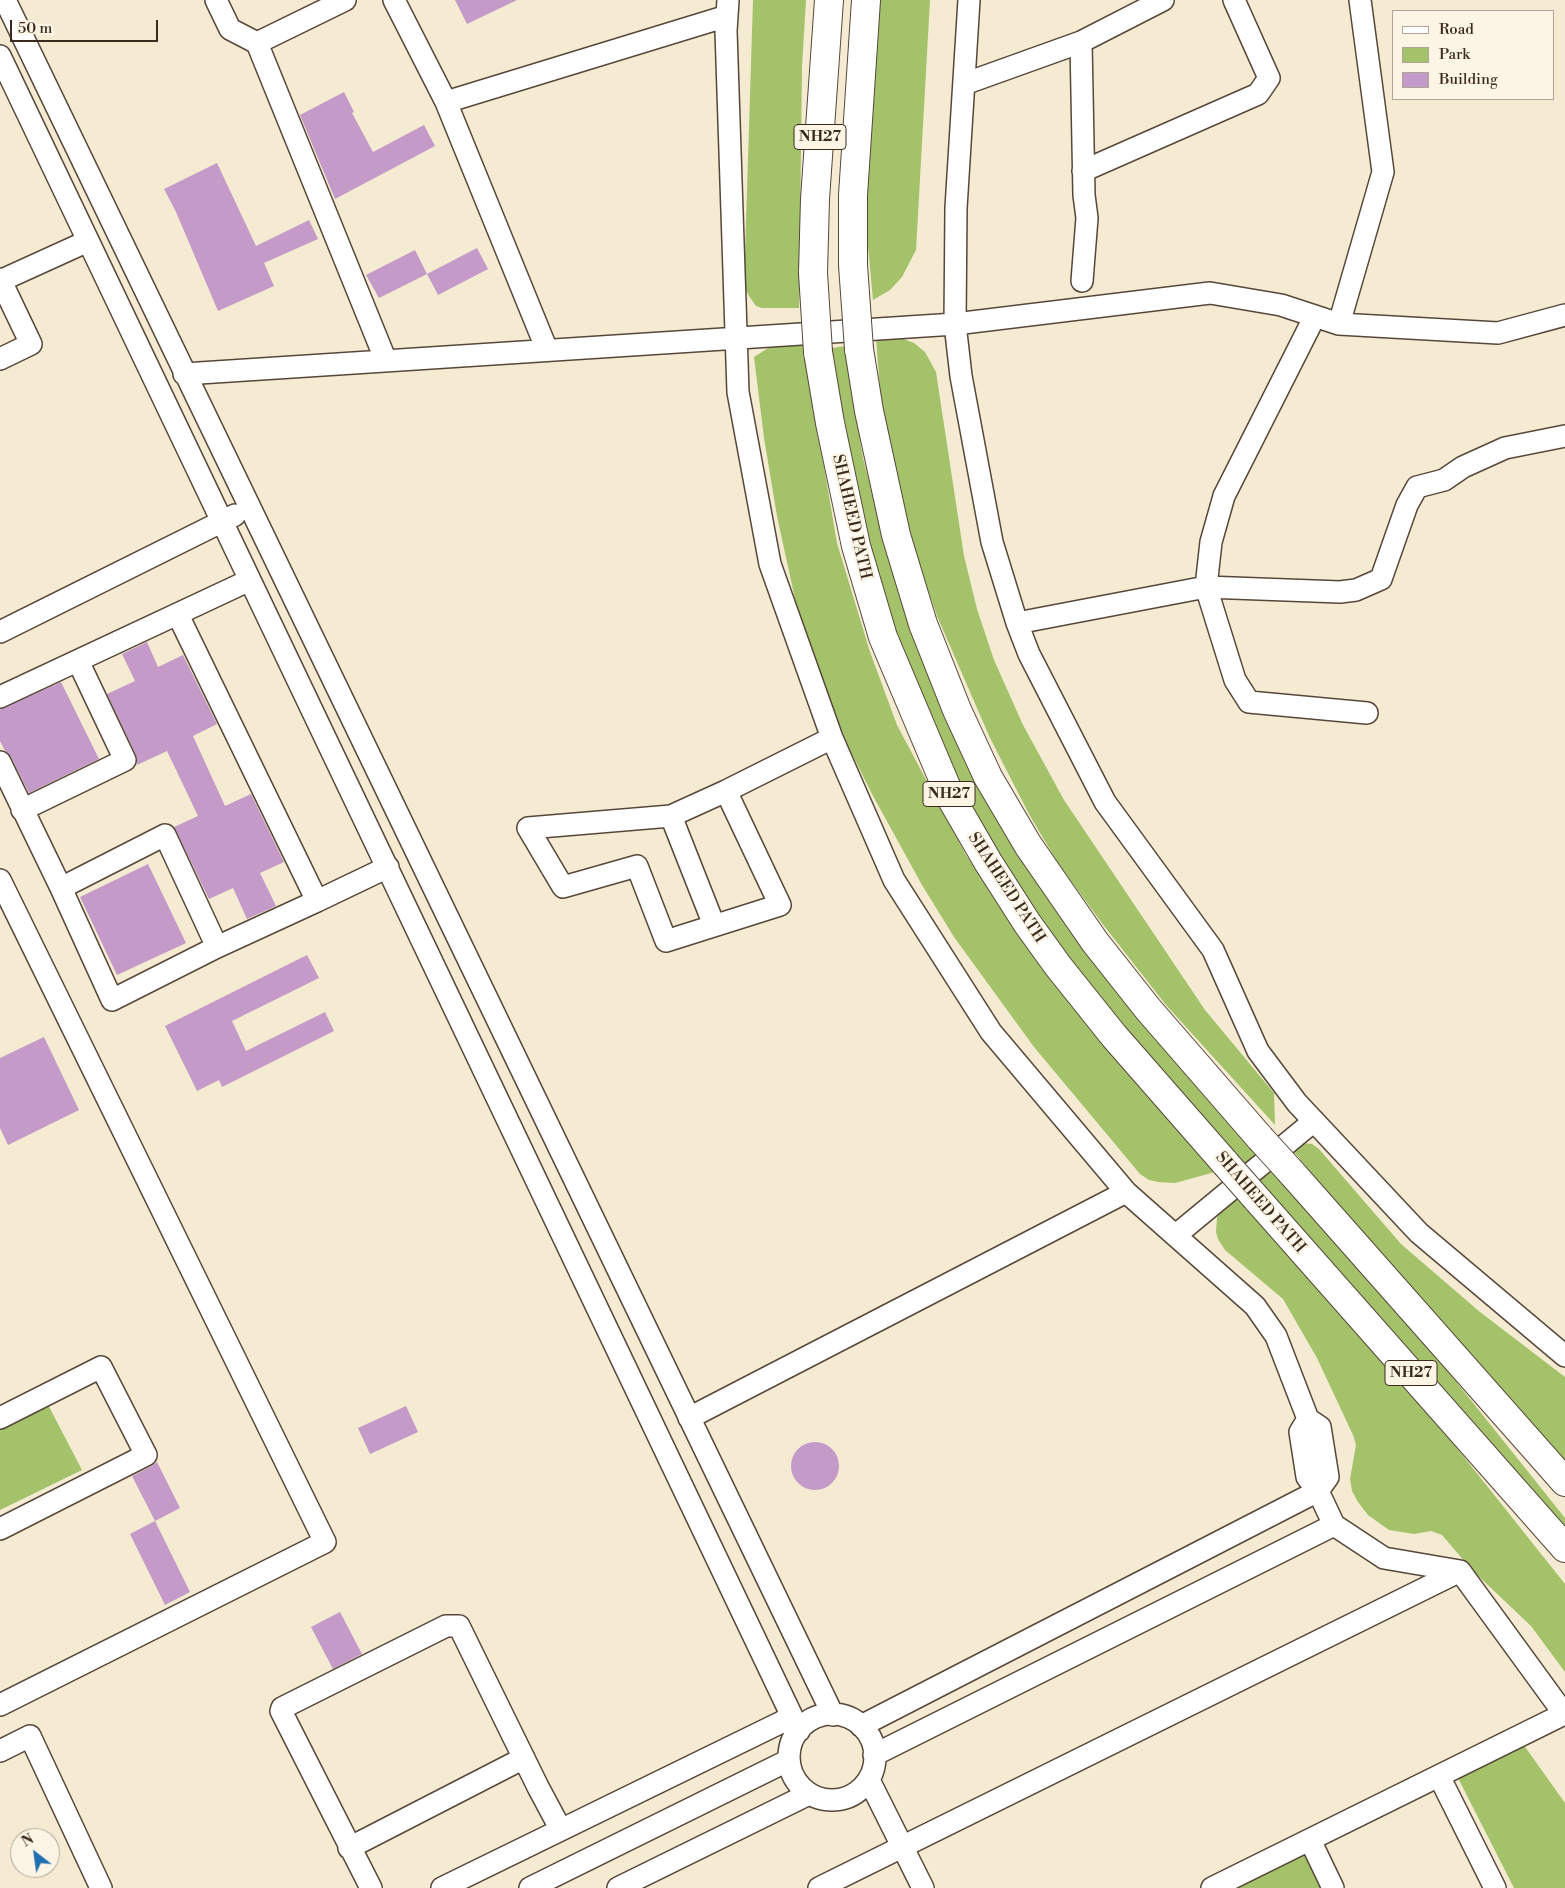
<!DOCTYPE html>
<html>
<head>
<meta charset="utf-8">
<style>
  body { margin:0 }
  #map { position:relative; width:1565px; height:1888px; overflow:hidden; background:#f4ebd2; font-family:"Libre Bodoni",serif }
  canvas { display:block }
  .legend { position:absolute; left:1392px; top:10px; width:162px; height:90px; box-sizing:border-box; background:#fcf5e5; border:1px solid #afa495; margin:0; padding:6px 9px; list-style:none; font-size:15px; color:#3b2a1e }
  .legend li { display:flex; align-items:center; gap:10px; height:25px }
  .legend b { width:25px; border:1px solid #afa495 }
  .north { position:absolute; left:10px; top:1828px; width:50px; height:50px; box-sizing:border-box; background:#fcf5e5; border:1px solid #afa495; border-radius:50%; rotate:330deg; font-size:14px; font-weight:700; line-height:20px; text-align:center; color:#3b2a1e }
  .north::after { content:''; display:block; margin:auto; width:18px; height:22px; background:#1f6fb2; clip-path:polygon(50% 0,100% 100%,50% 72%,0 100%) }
  .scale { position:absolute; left:10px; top:20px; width:148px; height:22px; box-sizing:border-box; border:2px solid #3b2a1e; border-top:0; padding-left:6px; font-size:15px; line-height:18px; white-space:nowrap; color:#3b2a1e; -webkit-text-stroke:4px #fcf5e5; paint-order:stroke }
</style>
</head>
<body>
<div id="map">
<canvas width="1565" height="1888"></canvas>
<ul class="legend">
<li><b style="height:6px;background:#fff"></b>Road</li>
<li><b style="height:14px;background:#a4c26a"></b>Park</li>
<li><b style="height:14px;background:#c49ac8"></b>Building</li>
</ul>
<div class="north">N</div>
<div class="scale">50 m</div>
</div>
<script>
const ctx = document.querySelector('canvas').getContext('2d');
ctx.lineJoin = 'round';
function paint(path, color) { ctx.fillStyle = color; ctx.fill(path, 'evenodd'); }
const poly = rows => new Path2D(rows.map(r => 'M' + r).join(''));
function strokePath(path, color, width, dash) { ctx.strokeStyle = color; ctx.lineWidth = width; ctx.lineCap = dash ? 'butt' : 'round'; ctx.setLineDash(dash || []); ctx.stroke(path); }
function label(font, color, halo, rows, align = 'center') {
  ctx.font = font + ' "Libre Bodoni",serif'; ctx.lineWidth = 4.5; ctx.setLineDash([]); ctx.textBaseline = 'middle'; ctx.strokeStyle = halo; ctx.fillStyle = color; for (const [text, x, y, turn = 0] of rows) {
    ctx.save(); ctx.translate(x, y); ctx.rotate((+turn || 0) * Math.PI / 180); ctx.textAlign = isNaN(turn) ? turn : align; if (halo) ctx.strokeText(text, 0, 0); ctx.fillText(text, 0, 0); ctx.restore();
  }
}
paint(poly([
  [753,0,806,0,802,67,799,308,762,308,756,306,749,296,744,286],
  [876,0,930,0,916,250,902,277,890,290,873,300,868,246,867,169],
  [896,336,914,343,925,352,936,372,964,556,977,609,994,660,1023,725,1064,800,1205,1010,1274,1093,1275,1125,1166,1005,1101,922,1058,863,1030,816,990,738,937,616,915,552,894,480,880,390,876,337],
  [802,337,837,543,870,652,897,725,966,855,999,905,1070,1001,1215,1172,1175,1183,1158,1182,1149,1180,1140,1174,1034,1047,954,937,922,885,872,794,848,746,800,622,777,516,764,438,754,357,773,345],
  [846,346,851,387,863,458,895,580,914,635,932,686,985,797,1026,866,1053,907,1084,948,1252,1148,1434,1354,1565,1518,1565,1540,1133,1039,1036,921,987,834,931,727,903,667,866,538,835,389,832,348],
  [1303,1143,1312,1144,1319,1149,1401,1244,1480,1312,1565,1377,1565,1474,1289,1146],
  [1232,1193,1253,1213,1417,1398,1565,1584,1565,1672,1531,1626,1472,1570,1442,1535,1431,1531,1414,1534,1389,1530,1368,1515,1358,1502,1352,1491,1350,1479,1356,1445,1353,1435,1317,1358,1283,1299,1225,1250,1218,1239,1216,1232,1217,1218,1222,1204],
  [45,1399,82,1470,0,1510,0,1422],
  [1523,1744,1565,1803,1565,1888,1514,1888,1458,1778],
  [1307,1849,1326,1888,1228,1888]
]), '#a4c26a');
paint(poly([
  [455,0,517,0,467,24],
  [344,92,354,112,352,113,373,152,424,125,435,146,335,199,300,115],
  [217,163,256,246,309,220,318,239,264,263,274,286,218,311,176,212,164,189],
  [477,248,488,269,438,295,427,274],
  [415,250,427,274,379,298,366,275],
  [147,642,158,667,183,655,217,724,193,736,225,806,251,794,284,862,260,873,276,906,247,919,233,888,209,899,174,827,198,816,167,751,137,765,136,755,107,694,135,681,122,654],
  [61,682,99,759,29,793,11,757,5,751,0,741,0,709],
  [148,864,186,943,117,975,80,897],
  [307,955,319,978,232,1021,246,1051,325,1012,334,1031,222,1087,219,1080,197,1091,165,1026],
  [44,1037,79,1110,8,1145,0,1128,0,1058],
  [406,1406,418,1432,370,1454,358,1428],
  '791 1466a24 24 0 1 1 48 0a24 24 0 1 1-48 0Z',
  [157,1462,180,1508,155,1521,132,1476,152,1466],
  [155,1521,190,1592,165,1605,130,1534],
  [340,1612,362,1654,333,1669,311,1627]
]), '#c49ac8');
const minor = poly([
  [5,0,833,1715],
  [216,0,230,29,257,43,386,361],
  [394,0,446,102,547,350],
  [728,0,726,31,738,392,770,564,832,738,894,880,991,1032,1126,1192,1255,1306,1276,1336,1308,1419,1320,1427,1328,1477,1318,1491,861,1726],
  [969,0,956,208,955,324,961,376,992,542,1017,623,1029,654,1105,802,1213,950,1258,1051,1297,1103,1419,1233,1565,1356],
  [1081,42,1084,195,1087,218,1082,281],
  [257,43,345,0],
  [0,56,799,1731],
  [964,84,1081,42,1163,0],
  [446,102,727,16],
  [1083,171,1258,94,1269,78,1234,0],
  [0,279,31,344,0,359],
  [0,281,88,241],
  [1315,316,1224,496,1211,542,1206,587,1235,680,1249,702,1367,713],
  [1339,324,1498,333,1565,315],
  [184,374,955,324,1210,293,1281,305,1339,324,1383,172,1360,0],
  [1017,623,1206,587,1340,592,1356,590,1381,579,1407,505,1417,487,1444,480,1463,467,1505,448,1565,436],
  [0,632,235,515],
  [0,697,250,580],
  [0,762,61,888,112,1000,217,947,317,901,178,615],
  [726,791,780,905,666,941,637,866,563,887,528,828,671,816,726,791,832,738],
  [22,810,125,760,78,661],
  [671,816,714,925],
  [0,880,325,1542,0,1705],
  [61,888,165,835,217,947],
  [317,901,388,867],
  [1176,1235,1314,1121],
  [0,1418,101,1367,146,1455,0,1529],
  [689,1418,1126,1192],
  [1308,1419,1300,1432,1307,1477,1318,1491,1334,1525,1384,1558,1460,1571,1565,1715],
  '789 1757a43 43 0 1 1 86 0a43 43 0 1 1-86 0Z',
  [0,1751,30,1736,101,1888],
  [874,1755,1334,1525],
  [1439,1776,1495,1888],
  [869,1780,923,1888],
  [1310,1840,1333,1888],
  [349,1848,524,1758],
  [371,1888,281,1711,282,1708,446,1626,459,1626,538,1787,561,1830],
  [442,1888,792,1717],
  [530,1888,789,1760],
  [618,1888,809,1794],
  [819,1888,1460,1571],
  [1212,1888,1564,1714]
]);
const highway = poly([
  [853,265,853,195,866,0],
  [813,273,815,199,829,0],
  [859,349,869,411,896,535,923,624,957,710,988,777,1028,845,1095,942,1148,1009,1260,1138],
  [818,352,830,423,856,546,883,637,951,798,988,862,1027,923,1058,966,1114,1036,1226,1164],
  [1291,1172,1565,1482],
  [1256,1198,1565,1548]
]);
strokePath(minor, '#574739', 24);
strokePath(highway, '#574739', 30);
strokePath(minor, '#fff', 21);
strokePath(highway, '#fff', 28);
const highwayBridge = poly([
  [853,265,859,349],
  [813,273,818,352],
  [1260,1138,1291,1172],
  [1226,1164,1256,1198]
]);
strokePath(highwayBridge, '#574739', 30, []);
strokePath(highwayBridge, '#fff', 28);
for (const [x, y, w] of [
  [820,137,52],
  [949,794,52],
  [1411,1373,52]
]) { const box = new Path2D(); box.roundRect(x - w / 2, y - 12.5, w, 25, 4); ctx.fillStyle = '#fcf5e5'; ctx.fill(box); strokePath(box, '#3b2a1e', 1); }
label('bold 15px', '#3b2a1e', null, [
  ["NH27",820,137],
  ["NH27",949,794],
  ["NH27",1411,1373]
]);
label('16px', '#3b2a1e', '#fcf5e5', [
  ["SHAHEED PATH",851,517,77],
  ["SHAHEED PATH",1006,888,57],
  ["SHAHEED PATH",1260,1203,49]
]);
</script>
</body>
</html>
